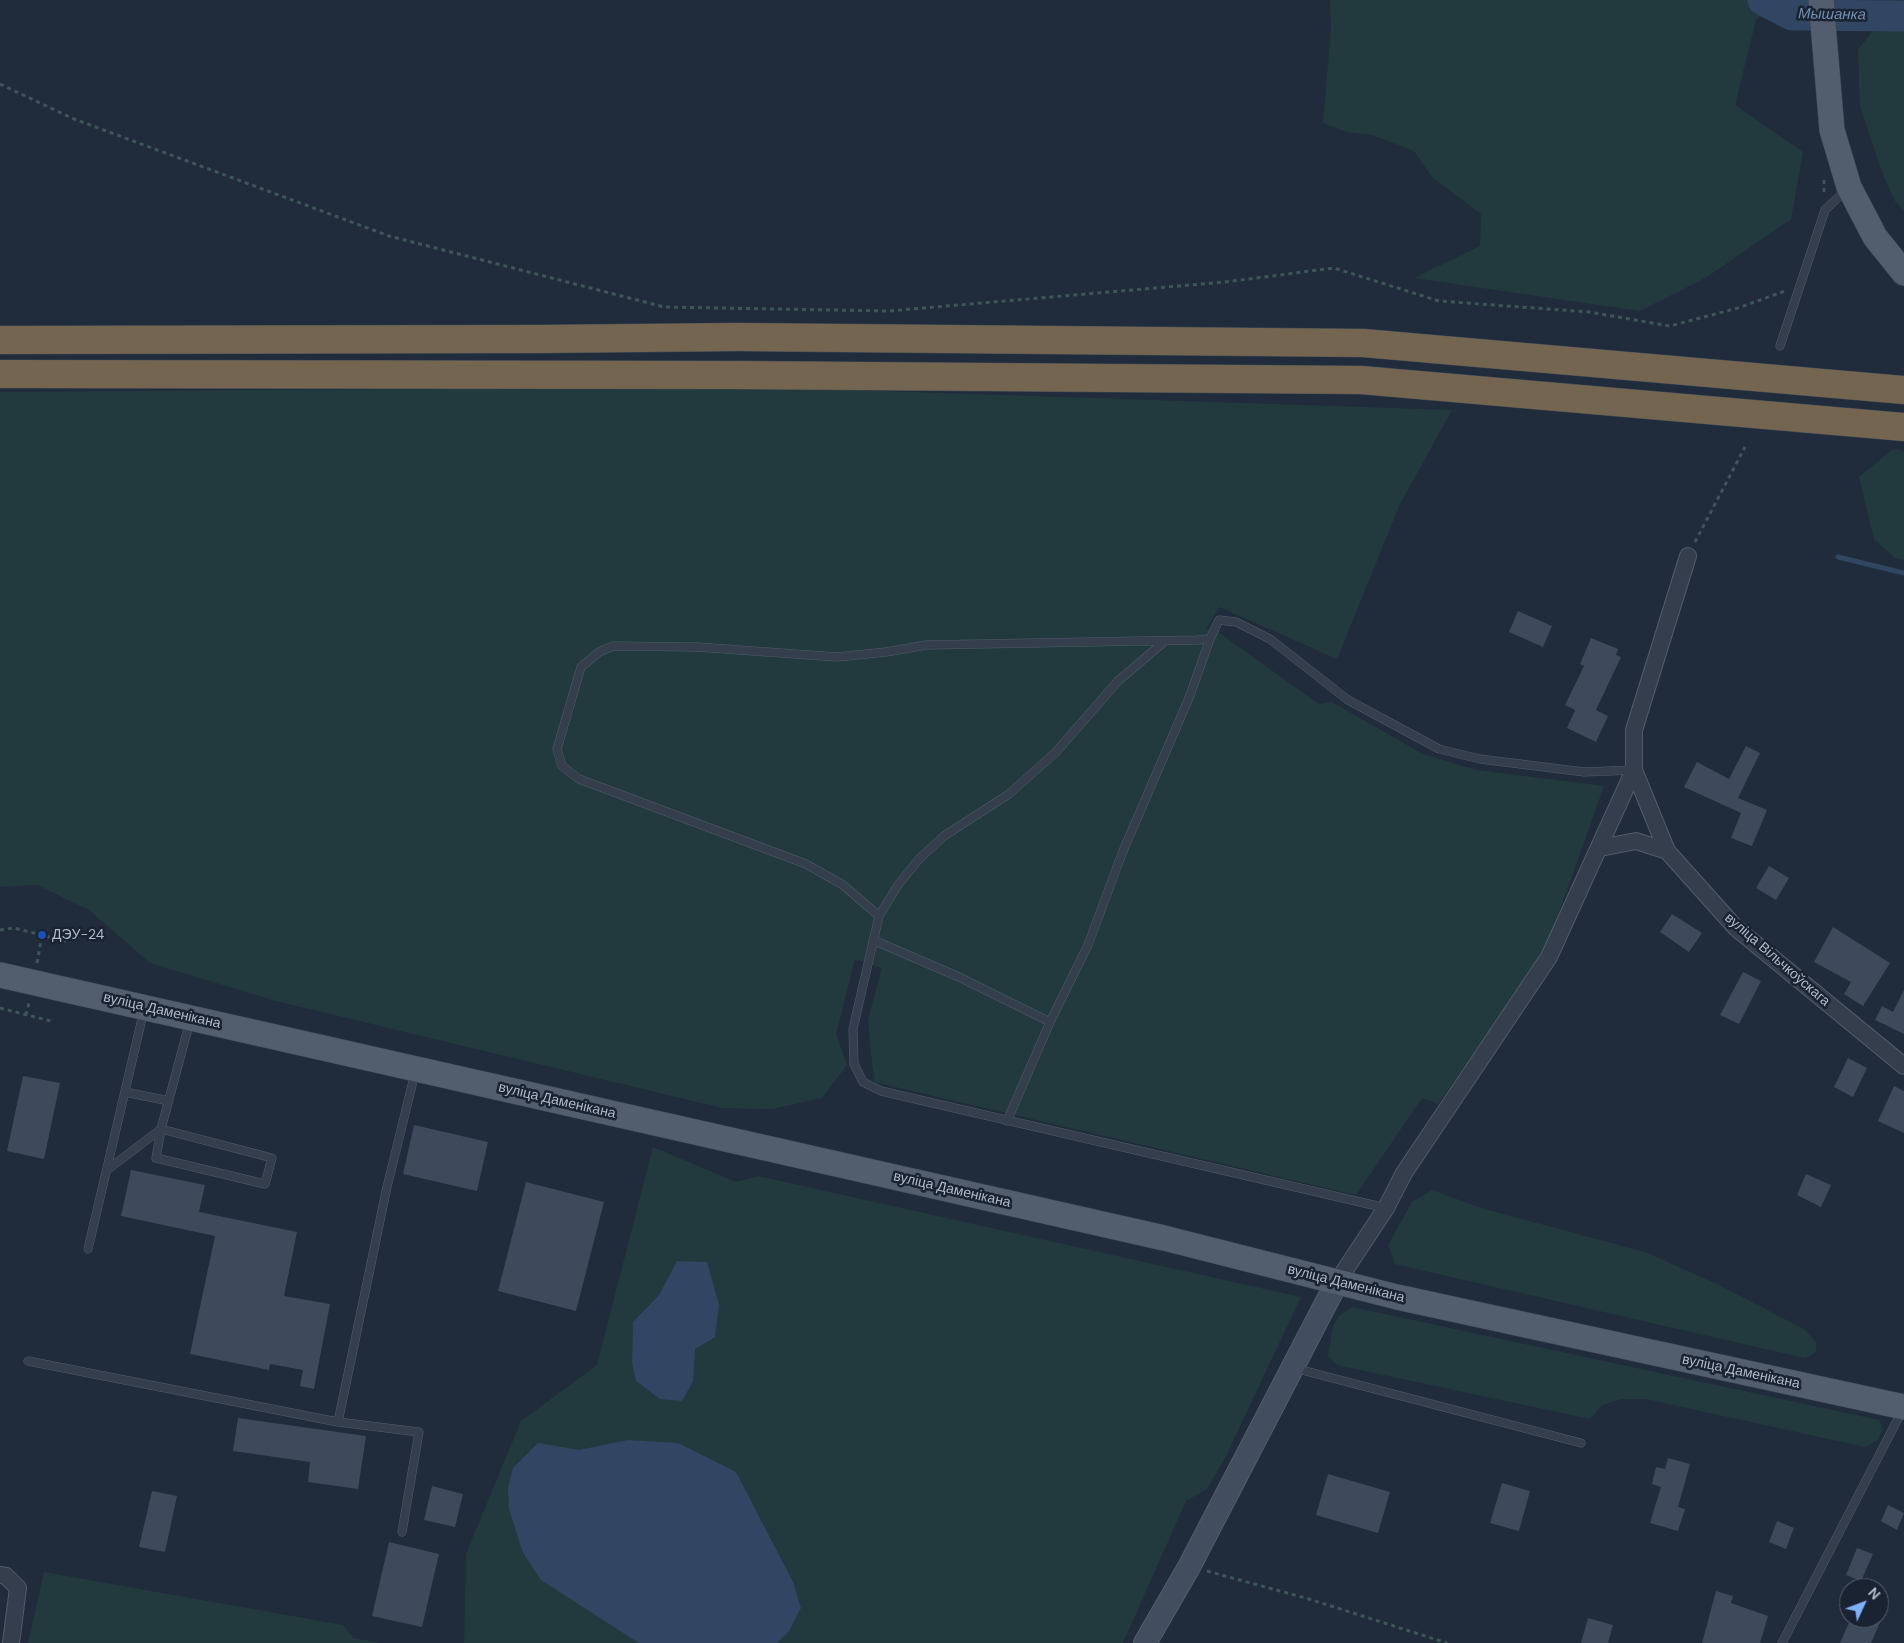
<!DOCTYPE html>
<html>
<head>
<meta charset="utf-8">
<style>
  body { margin:0 }
  #map { position:relative; width:1904px; height:1643px; overflow:hidden; background:#202c3c; font-family:"DM Sans",sans-serif }
  canvas { display:block }
  .north { position:absolute; left:1839px; top:1578px; width:50px; height:50px; box-sizing:border-box; background:#192331; border:1px solid #555f6d; border-radius:50%; rotate:47deg; font-size:14px; font-weight:700; line-height:20px; text-align:center; color:#afb9c8 }
  .north::after { content:''; display:block; margin:auto; width:18px; height:22px; background:#7db0ff; clip-path:polygon(50% 0,100% 100%,50% 72%,0 100%) }
</style>
</head>
<body>
<div id="map">
<canvas width="1904" height="1643"></canvas>
<div class="north">N</div>
</div>
<script>
const ctx = document.querySelector('canvas').getContext('2d');
ctx.lineJoin = 'round';
function paint(path, color) { ctx.fillStyle = color; ctx.fill(path, 'evenodd'); }
const poly = rows => new Path2D(rows.map(r => 'M' + r).join(''));
function strokePath(path, color, width, dash) { ctx.strokeStyle = color; ctx.lineWidth = width; ctx.lineCap = dash ? 'butt' : 'round'; ctx.setLineDash(dash || []); ctx.stroke(path); }
function label(font, color, halo, rows, align = 'center') {
  ctx.font = font + ' "DM Sans",sans-serif'; ctx.lineWidth = 5; ctx.setLineDash([]); ctx.textBaseline = 'middle'; ctx.strokeStyle = halo; ctx.fillStyle = color; for (const [text, x, y, turn = 0] of rows) {
    ctx.save(); ctx.translate(x, y); ctx.rotate((+turn || 0) * Math.PI / 180); ctx.textAlign = isNaN(turn) ? turn : align; if (halo) ctx.strokeText(text, 0, 0); ctx.fillText(text, 0, 0); ctx.restore();
  }
}
paint(poly([
  [1330,0,1780,0,1756,20,1735,105,1803,152,1791,219,1707,277,1640,311,1414,278,1480,246,1481,214,1432,177,1414,151,1372,135,1347,132,1323,123,1331,30],
  [1874,29,1904,29,1904,211,1895,201,1882,172,1860,106,1858,50],
  [392,389,822,389,1452,410,1400,504,1337,659,1219,607,1206,629,1214,629,1319,704,1332,702,1423,754,1476,770,1604,786,1545,952,1438,1104,1422,1098,1356,1195,874,1082,868,1020,882,968,855,959,836,1034,847,1065,822,1098,772,1109,722,1108,276,1001,150,963,89,910,37,885,0,887,0,392],
  [1893,449,1904,451,1904,560,1895,558,1874,539,1859,477],
  [653,1147,736,1182,758,1176,1301,1297,1226,1456,1207,1489,1186,1501,1123,1643,464,1643,466,1554,521,1421,597,1365],
  [1432,1190,1481,1208,1645,1252,1715,1283,1804,1329,1816,1342,1816,1351,1811,1356,1804,1358,1395,1264,1388,1245,1412,1202],
  [1352,1307,1879,1420,1883,1429,1877,1441,1865,1447,1646,1399,1621,1399,1602,1405,1590,1419,1337,1365,1328,1356,1333,1326,1339,1316],
  [44,1572,343,1625,353,1638,381,1643,28,1643]
]), '#223a3d');
paint(poly([
  [677,1261,707,1262,719,1305,715,1337,695,1349,693,1381,682,1401,660,1399,636,1381,632,1363,633,1322,659,1295],
  [628,1440,678,1443,736,1472,793,1582,801,1608,789,1631,777,1643,639,1643,541,1580,523,1553,509,1509,508,1488,513,1468,538,1443,579,1450]
]), '#314663');
strokePath(poly([
  [1838,557,1904,573]
]), '#314663', 5);
strokePath(poly([
  [1763,0,1792,15,1904,16]
]), '#314663', 31);
paint(poly([
  [1518,611,1552,626,1543,647,1509,632],
  [1591,638,1618,649,1616,655,1621,657,1596,710,1608,716,1596,742,1567,728,1575,710,1565,705,1584,666,1580,664],
  [1746,746,1760,753,1738,798,1767,810,1752,846,1731,838,1741,813,1684,787,1697,762,1729,779],
  [1769,866,1789,878,1776,900,1756,888],
  [1672,914,1702,933,1689,952,1660,932],
  [1833,927,1890,963,1863,1006,1844,994,1851,982,1814,962],
  [1743,972,1761,981,1739,1024,1720,1015],
  [1904,990,1904,1034,1875,1020,1882,1006,1893,1012],
  [1848,1058,1867,1068,1853,1097,1834,1087],
  [23,1076,60,1083,44,1159,7,1151],
  [1894,1086,1904,1091,1904,1133,1878,1121],
  [414,1125,488,1142,477,1191,403,1174],
  [131,1170,205,1185,199,1212,297,1232,284,1296,330,1304,314,1389,300,1386,303,1370,270,1364,269,1370,190,1354,215,1236,121,1216],
  [1806,1174,1831,1185,1821,1207,1797,1195],
  [526,1182,604,1202,576,1311,498,1291],
  [238,1418,366,1436,358,1489,308,1482,310,1462,233,1451],
  [1668,1458,1690,1464,1678,1507,1685,1509,1678,1531,1650,1523,1661,1487,1652,1484,1656,1467,1665,1469],
  [1328,1474,1390,1492,1378,1533,1316,1515],
  [1502,1483,1530,1491,1519,1531,1490,1523],
  [432,1486,463,1494,455,1527,424,1520],
  [152,1491,177,1496,165,1552,139,1547],
  [1888,1505,1904,1513,1897,1530,1881,1521],
  [1777,1521,1794,1528,1786,1549,1769,1542],
  [389,1542,439,1554,422,1627,372,1616],
  [1857,1548,1873,1554,1861,1581,1846,1575],
  [1716,1591,1733,1596,1731,1603,1768,1616,1760,1643,1702,1643],
  [1588,1618,1613,1625,1608,1643,1581,1643],
  [1851,1618,1882,1618,1871,1643,1840,1643]
]), '#3c4a5c');
const lane = poly([
  [1780,346,1825,210,1847,189],
  [879,916,898,885,919,859,944,836,1009,794,1056,752,1118,681,1165,641],
  [873,940,959,977,1050,1022,1007,1121],
  [1050,1022,1088,945,1123,851,1189,698,1210,639],
  [125,1092,169,1101],
  [161,1129,156,1158,265,1184,272,1158,161,1129,190,1021],
  [107,1170,161,1129],
  [1386,1208,881,1091,863,1082,854,1064,853,1029,879,916,843,885,806,864,579,779,562,766,557,749,581,667,599,652,613,646,697,647,837,657,886,652,926,645,1197,640,1210,639,1219,620,1236,622,1270,639,1348,700,1439,749,1480,759,1584,772,1634,770],
  [88,1249,144,1010],
  [28,1361,338,1422,387,1187,415,1073],
  [1294,1368,1581,1443],
  [338,1422,419,1432,402,1532],
  [1782,1643,1903,1409]
]);
const street = poly([
  [1688,556,1634,730,1634,770,1667,851,1736,928,1904,1066],
  [1600,848,1636,841,1667,851],
  [1337,1282,1386,1208,1404,1173,1549,957,1634,770],
  [0,1575,6,1576,18,1588,11,1643]
]);
const secondary = poly([
  [1145,1643,1189,1567,1337,1282]
]);
const primary = poly([
  [1821,0,1832,130,1849,187,1875,237,1904,273],
  [0,975,1164,1238,1397,1297,1904,1407]
]);
const highway = poly([
  [0,340,539,339,738,337,1363,343,1904,390],
  [0,374,736,375,1361,380,1904,427]
]);
strokePath(lane, '#525c6a', 9);
strokePath(street, '#525c6a', 18);
strokePath(secondary, '#525c6a', 24);
strokePath(primary, '#3d4755', 26);
strokePath(highway, '#3f4957', 29);
strokePath(poly([
  [0,84,74,119,389,236,664,307,889,311,1225,282,1334,268,1439,301,1589,312,1670,326,1738,308,1785,291],
  [1824,180,1824,194],
  [1695,542,1745,447],
  [0,930,14,928,69,942],
  [37,963,42,935],
  [0,1008,51,1021],
  [26,1015,29,1003],
  [1207,1571,1309,1599,1447,1643]
]), '#3d5658', 3, [4, 4]);
strokePath(lane, '#343e4c', 8);
strokePath(street, '#343e4c', 16);
strokePath(secondary, '#424d60', 22);
strokePath(primary, '#525d6d', 25);
strokePath(highway, '#736550', 28);
for (const [x, y, r, color] of [
  [42,935,5,"#1a4fb4"]
]) { const dot = new Path2D(); dot.arc(x, y, r, 0, 2 * Math.PI); ctx.fillStyle = color; ctx.fill(dot); strokePath(dot, '#192331', 2); }
label('14px', '#afb9c8', '#192331', [
  ["ДЭУ-24",52,935]
], 'left');
label('14px', '#afb9c8', '#192331', [
  ["вуліца Вільчкоўскага",1777,960,41],
  ["вуліца Даменікана",162,1011,13],
  ["вуліца Даменікана",557,1101,13],
  ["вуліца Даменікана",952,1190,13],
  ["вуліца Даменікана",1346,1284,14],
  ["вуліца Даменікана",1741,1372,12]
]);
label('italic 15px', '#748fb3', '#192331', [
  ["Мышанка",1832,15,1]
]);
</script>
</body>
</html>
